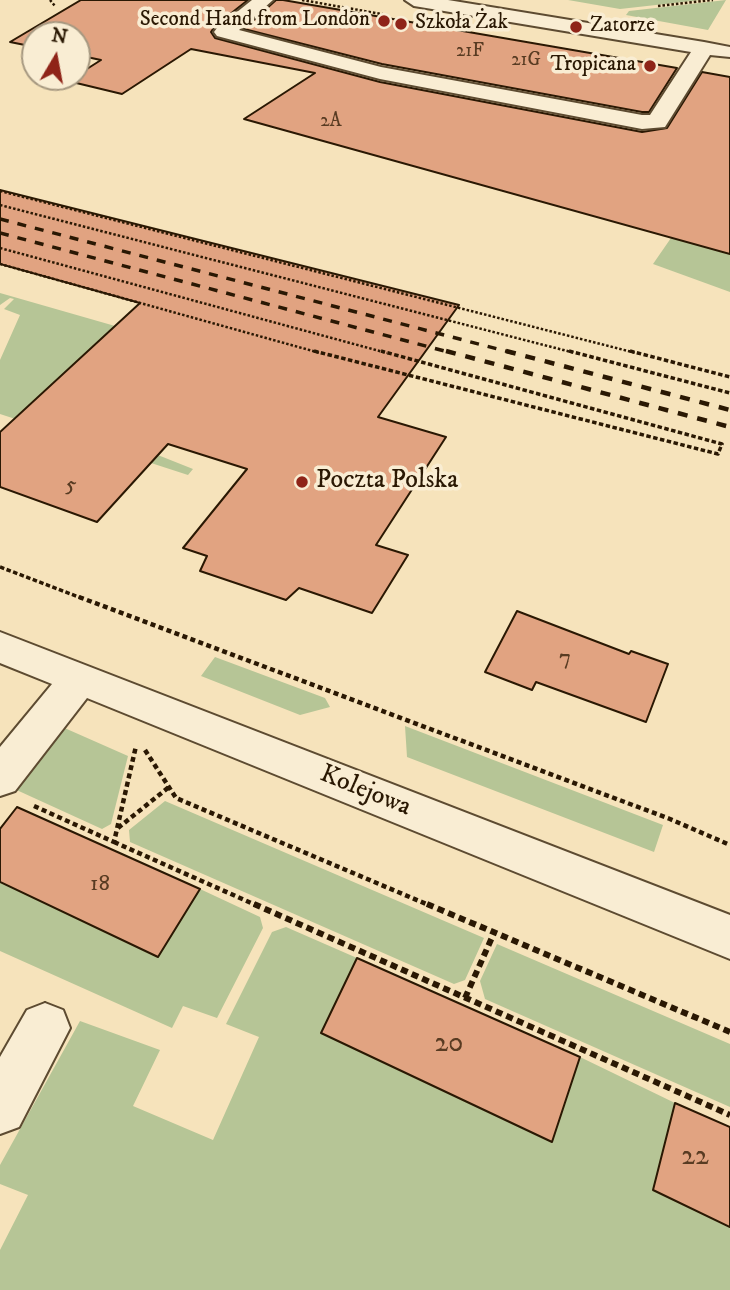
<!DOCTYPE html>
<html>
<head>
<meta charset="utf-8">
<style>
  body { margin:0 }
  #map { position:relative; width:730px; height:1290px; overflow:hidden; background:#f6e3bb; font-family:"IM FELL DW Pica",serif }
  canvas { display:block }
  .north { position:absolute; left:21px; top:21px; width:70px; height:70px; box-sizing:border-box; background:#f9edd3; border:2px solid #a69880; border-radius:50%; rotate:10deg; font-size:19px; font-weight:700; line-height:28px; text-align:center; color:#2a1803 }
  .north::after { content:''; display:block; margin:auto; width:24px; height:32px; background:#8f2418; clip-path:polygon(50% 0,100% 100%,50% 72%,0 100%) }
</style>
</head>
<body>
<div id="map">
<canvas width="730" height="1290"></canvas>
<div class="north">N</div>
</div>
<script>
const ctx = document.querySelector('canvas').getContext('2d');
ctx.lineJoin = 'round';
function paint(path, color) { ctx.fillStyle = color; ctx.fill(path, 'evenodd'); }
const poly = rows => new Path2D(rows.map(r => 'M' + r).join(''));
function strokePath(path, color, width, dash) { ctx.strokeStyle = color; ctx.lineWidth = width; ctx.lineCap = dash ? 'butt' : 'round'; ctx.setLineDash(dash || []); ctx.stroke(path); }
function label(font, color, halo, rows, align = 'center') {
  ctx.font = font + ' "IM FELL DW Pica",serif'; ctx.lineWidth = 7; ctx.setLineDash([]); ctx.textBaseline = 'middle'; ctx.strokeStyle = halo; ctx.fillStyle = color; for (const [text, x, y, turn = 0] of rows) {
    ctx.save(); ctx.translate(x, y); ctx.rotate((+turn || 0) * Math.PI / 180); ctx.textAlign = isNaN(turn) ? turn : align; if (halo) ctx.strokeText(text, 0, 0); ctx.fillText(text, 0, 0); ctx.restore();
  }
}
paint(poly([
  [568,0,701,0,620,9],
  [726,0,708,30,626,15,629,11],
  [671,238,730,254,730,292,653,264],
  [0,293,122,328,111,340,101,338,33,402,95,430,193,469,188,475,0,414,0,360,20,315,4,309,14,299,10,298,0,305],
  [215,657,325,698,330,707,300,715,201,676],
  [60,726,128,756,111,824,102,829,10,787],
  [405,726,663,825,654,852,407,757],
  [165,801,484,938,465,980,454,984,130,842,129,830],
  [0,882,200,889,260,917,263,928,217,1018,183,1006,172,1028,0,951],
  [286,927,357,958,321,1033,551,1142,580,1057,675,1103,653,1190,730,1227,730,1290,0,1290,0,1250,28,1195,0,1184,0,1165,80,1021,160,1050,133,1106,213,1140,259,1037,226,1024,272,932],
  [497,944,730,1044,730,1107,485,999,480,981]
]), '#b6c596');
const building = poly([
  [81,0,248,0,215,26,211,32,215,38,380,82,642,132,667,128,702,72,730,77,730,254,244,119,315,73,191,49,122,94,68,81,101,60,77,55,77,35,35,35,35,47,10,42,81,0],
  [276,0,283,0,677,68,649,112,642,112,382,64,244,29,276,0],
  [0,190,459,305,378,417,446,437,376,545,408,555,372,613,299,588,286,600,200,571,207,556,183,548,247,469,168,444,97,522,0,487,0,432,140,303,0,264,0,190],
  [517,611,629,654,631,651,668,664,646,722,536,682,532,690,485,672,517,611],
  [17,807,200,889,158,957,0,882,0,829,17,807],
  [357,958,580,1057,552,1142,321,1033,357,958],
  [675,1103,730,1127,730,1227,653,1190,675,1103]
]);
paint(building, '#e1a381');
strokePath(building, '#2a1803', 2);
const minor = poly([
  [252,0,273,0,239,30,381,67,642,115,650,115,691,52,414,6,405,0,448,0,704,42,730,47,730,57,710,55,665,127,642,129,380,79,217,36,214,32,217,28,252,0],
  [0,632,730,915,730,959,87,698,15,791,0,796,0,747,52,684,0,663,0,632],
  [45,1003,63,1010,70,1028,19,1127,0,1134,0,1057,27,1010,45,1003]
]);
strokePath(minor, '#5d4b31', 4);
strokePath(poly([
  [50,0,55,6],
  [302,0,387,15],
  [658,6,713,0],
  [0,191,636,353],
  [0,205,575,353],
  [0,248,387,353],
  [0,264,320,353]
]), '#2a1803', 2.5, [2.5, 2]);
strokePath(poly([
  [314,351,718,454,722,444,381,351],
  [569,351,730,393],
  [630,351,730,377],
  [0,567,84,599]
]), '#2a1803', 3.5, [4.5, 2.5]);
strokePath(poly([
  [79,597,670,819,730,845],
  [145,750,176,798,431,906],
  [34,806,114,842,136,746],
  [118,828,169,787],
  [114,842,258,906]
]), '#2a1803', 4.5, [5, 3.5]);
strokePath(poly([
  [254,904,730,1115],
  [427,904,730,1032],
  [465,998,494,933]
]), '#2a1803', 6, [7, 4.5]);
paint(minor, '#f9edd3');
strokePath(poly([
  [0,219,513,353],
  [0,233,452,353]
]), '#2a1803', 3.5, [9, 9]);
strokePath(poly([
  [446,351,730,427],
  [506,351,730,410]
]), '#2a1803', 4.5, [10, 10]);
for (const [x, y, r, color] of [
  [384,21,7,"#8f2418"],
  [401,24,7,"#8f2418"],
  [576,27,7,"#8f2418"],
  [650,66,7,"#8f2418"],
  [302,482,7,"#8f2418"]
]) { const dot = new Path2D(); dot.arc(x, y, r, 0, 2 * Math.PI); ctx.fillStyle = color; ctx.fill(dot); strokePath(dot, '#f9edd3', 2.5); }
label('19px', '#583b22', null, [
  ["21F",470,52],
  ["21G",526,61],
  ["2A",331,122]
]);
label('21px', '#2a1803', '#f9edd3', [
  ["Second Hand from London",370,21],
  ["Szkoła Żak",415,24,"left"],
  ["Zatorze",590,27,"left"],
  ["Tropicana",636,66]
], 'right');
label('23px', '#583b22', null, [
  ["5",71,486],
  ["7",565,659],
  ["18",100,885]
]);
label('26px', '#2a1803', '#f9edd3', [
  ["Poczta Polska",316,482]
], 'left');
label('26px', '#2a1803', '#f9edd3', [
  ["Kolejowa",365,792,22]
]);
label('28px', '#583b22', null, [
  ["20",449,1045],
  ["22",695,1158]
]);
</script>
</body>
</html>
